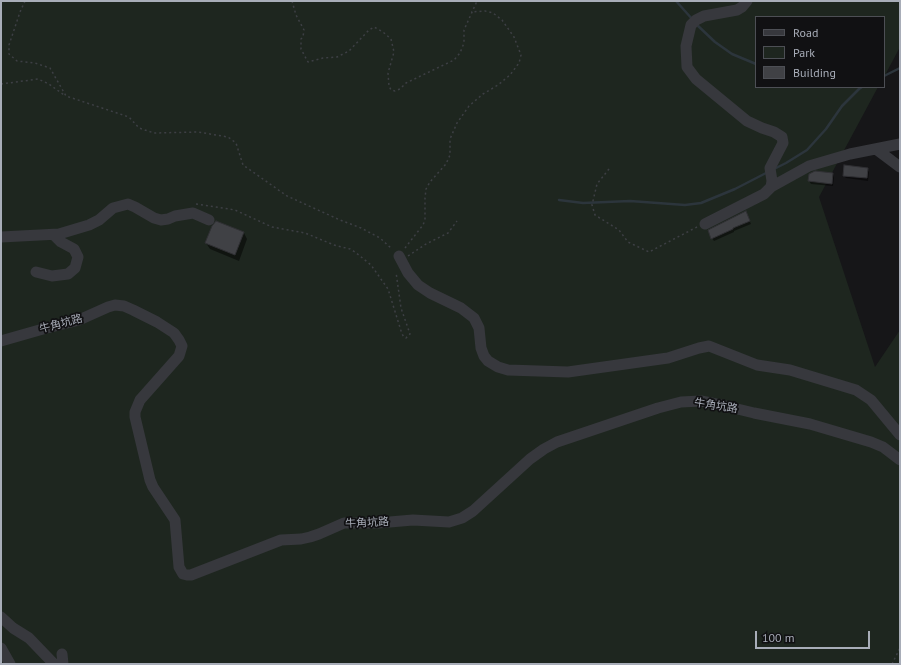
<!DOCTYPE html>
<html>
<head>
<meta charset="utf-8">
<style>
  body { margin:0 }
  #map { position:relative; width:901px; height:665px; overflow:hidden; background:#161618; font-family:"PT Sans",sans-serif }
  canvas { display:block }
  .frame { position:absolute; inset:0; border:2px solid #a8adb8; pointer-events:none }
  .legend { position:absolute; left:755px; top:16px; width:130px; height:72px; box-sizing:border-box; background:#111113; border:1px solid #4d4f55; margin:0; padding:5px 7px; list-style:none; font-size:12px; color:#a8adb8 }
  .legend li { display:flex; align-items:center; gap:8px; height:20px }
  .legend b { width:20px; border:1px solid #4d4f55 }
  .scale { position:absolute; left:755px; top:631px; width:115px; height:18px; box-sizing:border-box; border:2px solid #a8adb8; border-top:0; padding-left:5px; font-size:12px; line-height:14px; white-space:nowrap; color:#a8adb8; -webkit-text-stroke:3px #111113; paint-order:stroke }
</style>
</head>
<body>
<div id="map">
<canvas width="901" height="665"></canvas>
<div class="frame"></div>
<ul class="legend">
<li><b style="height:5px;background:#37383d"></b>Road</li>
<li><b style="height:11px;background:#1e261f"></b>Park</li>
<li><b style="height:11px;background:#404145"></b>Building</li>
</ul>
<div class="scale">100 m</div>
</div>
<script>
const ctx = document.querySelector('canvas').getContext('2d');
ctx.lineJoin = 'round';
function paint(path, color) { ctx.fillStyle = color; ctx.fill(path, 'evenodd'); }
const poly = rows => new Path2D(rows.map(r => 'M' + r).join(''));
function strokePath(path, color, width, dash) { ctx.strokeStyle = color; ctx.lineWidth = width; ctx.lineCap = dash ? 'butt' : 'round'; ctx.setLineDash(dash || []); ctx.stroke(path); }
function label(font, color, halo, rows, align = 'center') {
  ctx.font = font + ' "PT Sans","Noto Sans TC",sans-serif'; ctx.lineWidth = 3.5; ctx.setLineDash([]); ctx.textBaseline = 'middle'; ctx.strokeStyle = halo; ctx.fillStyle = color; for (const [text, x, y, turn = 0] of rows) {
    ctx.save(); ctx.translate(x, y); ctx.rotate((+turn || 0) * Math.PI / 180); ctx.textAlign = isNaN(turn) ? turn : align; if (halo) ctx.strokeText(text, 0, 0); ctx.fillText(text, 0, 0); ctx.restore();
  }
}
paint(poly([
  [1,1,900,1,900,47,884,77,884,17,756,17,756,87,878,87,819,197,875,367,900,330,900,664,1,664]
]), '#1e261f');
paint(poly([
  [867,169,869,172,868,181,846,178,844,176],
  [833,174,834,177,833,186,811,184,809,181],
  [747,215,751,224,734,231,734,232,714,241,712,238],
  [244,233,247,239,239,261,210,249,206,243]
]), '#0007');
strokePath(poly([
  [676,1,693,20],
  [696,24,715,42,732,54,756,64],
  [884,76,900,68],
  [774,169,786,163,807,150,826,129,842,106,859,89,862,87],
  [559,200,583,203,630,201,685,205,701,203,735,189,768,172]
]), '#2c353c', 2.5);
const building = poly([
  [844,165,868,168,867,178,843,176,844,165],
  [815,171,833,173,832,184,808,181,809,174,815,171],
  [746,211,750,221,733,228,733,229,711,239,708,230,746,211],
  [216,221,244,232,235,255,205,243,212,226,216,221]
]);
paint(building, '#404145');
strokePath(building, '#303034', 1);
strokePath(poly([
  [25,1,20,12,9,45,9,54,17,61,35,63,50,68,66,96,129,117,139,128,154,133,198,132,228,137,236,143,243,165,287,196,340,220,361,228,380,238,392,249],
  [292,1,296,15,304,30,303,37,301,39,301,49,308,62,323,58,337,57,349,51,369,30,374,27,383,32,391,39,394,52,388,73,389,86,391,90,395,91,400,89,406,83,454,60,460,53,464,43,464,30,477,1],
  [1,84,38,79,49,84,64,95],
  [609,169,597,184,592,205,595,215,619,230,628,242,649,252,697,227],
  [196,204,235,210,272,227,305,233,334,245,350,249,355,252,371,265,388,289,402,334,404,337,406,338,410,334,401,308,396,272],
  [405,248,423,225,425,220,425,198,426,189,430,182,446,164,450,155,450,139,457,123,469,106,483,94,498,85,510,75,519,63,521,55,514,37,502,20,493,13,485,11,471,12],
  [408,256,426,244,448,233,457,221],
  [892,664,900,648]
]), '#3d3f44', 1.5, [2, 3]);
strokePath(poly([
  [747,1,742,7,737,10,704,16,696,20,691,25,686,46,687,67,696,79,747,121,762,128,774,132,782,137,783,143,770,168,772,181,771,187],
  [876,149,900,167],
  [705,224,764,194,771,187,809,166,850,154,900,144],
  [1,237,59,234,89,225,99,220,113,208,128,204,135,207,154,218,161,220,168,219,175,216,193,213,209,220],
  [399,256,408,273,418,285,430,293,461,308,474,318,479,328,481,348,484,356,488,361,498,367,508,370,568,372,668,358,699,348,709,346,757,365,790,370,856,390,871,400,900,435],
  [36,272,52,276,68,274,75,268,78,257,74,249,61,242,54,235],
  [1,341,43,329,79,320,108,307,115,305,124,306,133,310,157,322,174,333,179,340,182,346,179,356,140,400,135,412,135,417,150,480,153,487,175,520,179,567,183,574,187,575,191,575,281,540,301,539,310,537,319,534,344,523,378,523,413,520,449,522,462,518,473,511,530,459,544,449,557,442,658,408,681,402,701,401,721,405,754,413,810,424,871,442,883,447,900,460],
  [1,617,13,628,29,638,54,664],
  [1,648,10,664],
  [62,654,63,664]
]), '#37383d', 11);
label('11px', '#a8adb8', '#111113', [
  ["牛角坑路",61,324,-15],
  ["牛角坑路",716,406,9],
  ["牛角坑路",367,523,-3]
]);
</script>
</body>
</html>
